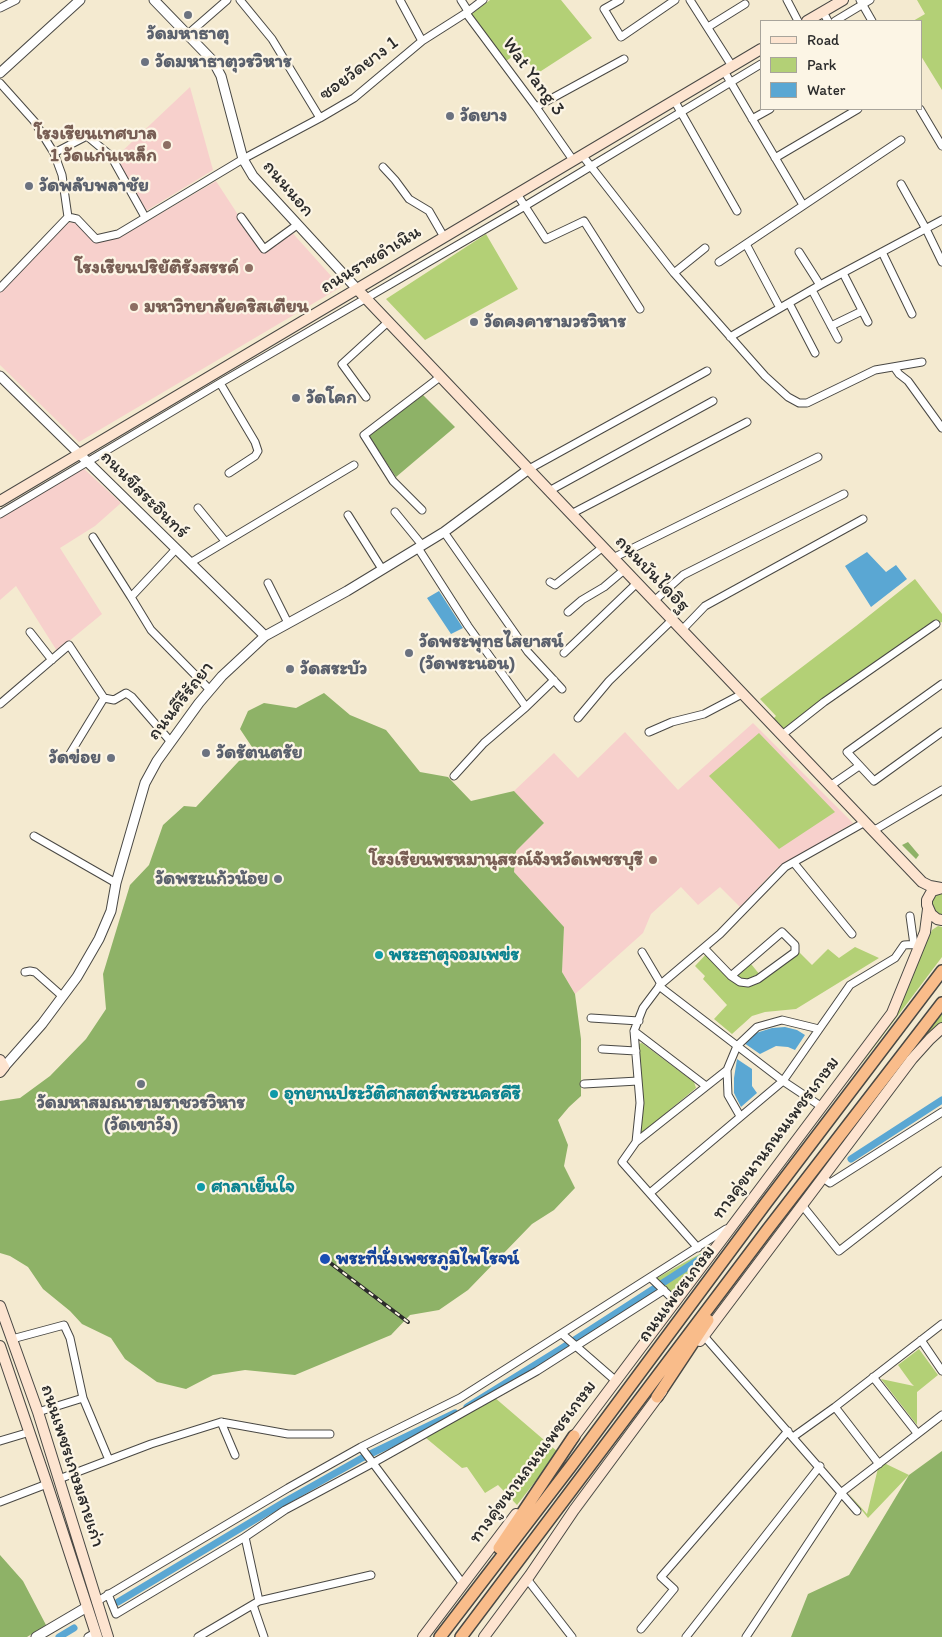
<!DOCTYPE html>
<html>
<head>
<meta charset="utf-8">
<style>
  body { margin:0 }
  #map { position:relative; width:942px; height:1637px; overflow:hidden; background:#f4ead0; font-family:Itim,sans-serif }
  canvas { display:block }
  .legend { position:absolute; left:760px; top:20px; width:162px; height:90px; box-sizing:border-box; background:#fcf5e5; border:1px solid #a8a49b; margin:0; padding:6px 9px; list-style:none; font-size:15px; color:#2b2b2b }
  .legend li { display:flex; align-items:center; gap:10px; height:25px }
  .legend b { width:25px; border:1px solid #a8a49b }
</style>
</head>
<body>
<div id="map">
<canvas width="942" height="1637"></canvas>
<ul class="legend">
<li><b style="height:6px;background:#fde4d0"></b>Road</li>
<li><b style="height:14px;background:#b3d076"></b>Park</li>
<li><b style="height:14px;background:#5aa7d3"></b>Water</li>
</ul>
</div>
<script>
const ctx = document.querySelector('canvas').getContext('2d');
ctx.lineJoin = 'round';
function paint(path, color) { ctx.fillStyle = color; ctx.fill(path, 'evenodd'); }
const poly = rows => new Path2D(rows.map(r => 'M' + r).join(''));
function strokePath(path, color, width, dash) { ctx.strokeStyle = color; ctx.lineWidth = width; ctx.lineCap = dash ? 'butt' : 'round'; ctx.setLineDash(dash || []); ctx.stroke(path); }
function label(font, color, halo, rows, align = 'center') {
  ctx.font = font + ' Itim,"Playpen Sans Thai",sans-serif'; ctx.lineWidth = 4.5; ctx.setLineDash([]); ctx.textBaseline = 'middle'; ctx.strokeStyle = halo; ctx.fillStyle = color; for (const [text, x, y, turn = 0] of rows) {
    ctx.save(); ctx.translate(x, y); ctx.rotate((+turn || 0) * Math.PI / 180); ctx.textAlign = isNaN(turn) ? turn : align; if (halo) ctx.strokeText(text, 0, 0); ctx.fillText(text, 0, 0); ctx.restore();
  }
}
paint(poly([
  [190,87,213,170,146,211,116,157],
  [216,181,261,250,289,229,341,287,79,442,0,365,0,290,67,223,75,222,95,242,119,238],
  [83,468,121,503,95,526,60,548,102,614,57,651,16,586,0,600,0,518],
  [753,723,853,823,777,868,740,907,720,887,698,905,681,887,651,914,643,933,575,994,562,972,564,927,514,872,516,851,544,823,514,791,554,753,578,778,625,732,678,790]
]), '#f7d0cc');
paint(poly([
  [490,0,561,0,592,38,538,73,519,52,506,61,470,15],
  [917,0,942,0,942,90,921,56,921,21,913,21,925,14],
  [486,234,518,289,425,340,386,299],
  [915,579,942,614,942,622,939,623,936,620,784,732,773,719,776,716,760,699,856,626],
  [759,733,835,812,779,849,709,776],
  [942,893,942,916,939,915,932,909,932,902,935,896],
  [938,926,942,927,942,957,860,1066,891,1020,932,930],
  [855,947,879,958,796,1009,765,1012,752,1016,732,1034,714,1019,727,1005,703,979,705,976,695,966,711,949,732,973,747,959,760,975,795,948,812,965,828,949,839,958],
  [942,1009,942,1023,903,1066],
  [642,1043,694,1082,696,1088,643,1132,640,1132,638,1044],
  [705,1251,673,1297,655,1279],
  [919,1349,938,1375,917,1392,917,1425,881,1379,914,1386,911,1383,898,1365],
  [494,1397,558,1452,517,1505,498,1485,485,1493,467,1467,462,1468,426,1438],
  [884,1463,909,1475,868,1518,848,1493,867,1514,879,1464]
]), '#b3d076');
paint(poly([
  [423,395,455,427,396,477,369,436],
  [324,693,350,715,386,730,420,772,448,777,471,801,514,791,544,823,516,851,514,872,564,927,562,972,575,994,581,1039,581,1096,569,1107,558,1120,568,1145,564,1166,575,1188,554,1210,532,1224,468,1290,439,1310,410,1315,391,1335,295,1375,245,1370,213,1375,186,1389,157,1382,125,1359,111,1338,82,1324,70,1311,43,1289,28,1267,10,1256,0,1253,0,1101,20,1098,50,1076,86,1039,106,1009,103,974,130,885,149,865,163,825,184,806,196,807,252,747,240,729,248,711,264,703,296,708],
  [908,842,919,855,916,859,902,845],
  [942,1451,942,1637,791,1637,808,1594,849,1575,909,1475],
  [0,1555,23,1581,46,1625,27,1637,0,1637]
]), '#8eb267');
paint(poly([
  [867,552,886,572,896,565,907,579,871,607,845,566],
  [439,591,463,628,451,634,427,598],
  [785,1027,797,1030,805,1035,795,1050,788,1047,776,1046,760,1054,744,1043,756,1033,772,1028],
  [737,1059,752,1069,752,1086,757,1093,741,1107,734,1093,734,1078]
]), '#5aa7d3');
strokePath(poly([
  [851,1159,942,1100],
  [467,1407,559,1350,706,1255],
  [118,1602,286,1501,362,1458,455,1413],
  [59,1637,74,1628]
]), '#5aa7d3', 7);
const minor = poly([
  [240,0,272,39,320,118],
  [400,0,422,41],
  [461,0,468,11],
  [620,0,604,9,621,37,675,0],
  [690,0,732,66],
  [787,0,798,21],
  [860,0,872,21],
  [0,8,16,0],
  [823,12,828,21],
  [466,13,536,107,573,160],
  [835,21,870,0],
  [708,27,745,4],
  [187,35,227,0],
  [724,71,803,205],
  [0,83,34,121,54,153,62,175,68,217],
  [674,100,737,211],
  [536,107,624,59],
  [920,109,942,146],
  [752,119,770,109],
  [54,153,87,136,111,156,145,217],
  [582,155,674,273,765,376,788,397,799,403,807,403,875,370,922,362],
  [775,158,858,109],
  [383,167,395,180,409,199,429,211,444,237],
  [901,184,926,229,942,262],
  [517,194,546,239,584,221,640,309],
  [68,217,77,219,96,239,118,234,243,159,320,118,354,98,422,41,466,13,483,0],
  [241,217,264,249,297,225],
  [746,244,780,308],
  [799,252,820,285],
  [882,252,912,314],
  [719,262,901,140],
  [674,273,705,248],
  [843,273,868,322],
  [0,288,68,217],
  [812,290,838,339],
  [789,303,815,353],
  [831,326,862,311],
  [730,337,820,285,942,220],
  [894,367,899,374,908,381,942,428],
  [220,383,255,442,258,451,255,456,229,473],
  [366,397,342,364,388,322],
  [529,469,707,371],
  [549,491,713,401],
  [198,508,225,541],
  [422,510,393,481,364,435,440,377],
  [395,512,422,545],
  [0,514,220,383,525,206,761,64],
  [571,514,747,422],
  [348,515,382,569],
  [444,532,528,652,562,689],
  [93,537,131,597],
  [418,548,468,626,526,707],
  [176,549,131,597,151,630,210,690],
  [613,558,818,457],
  [190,563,354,465],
  [550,582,555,585,603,547],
  [268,583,288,623],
  [654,601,683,575,844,494],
  [568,612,582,600,604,587,624,570],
  [682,630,705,606,863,519],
  [30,632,52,660],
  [564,653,637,583],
  [942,684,847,752,874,781,942,732],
  [0,704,69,645,104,698,114,700,126,693,132,697,171,742],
  [578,718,609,681,672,620],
  [649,732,672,722,704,714,742,694],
  [782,735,824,702,936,624],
  [68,757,104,698],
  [454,776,484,743,526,707,554,680],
  [830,786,859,766],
  [872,830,878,828,942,790],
  [34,836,116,883],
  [794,863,852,934],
  [910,916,914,945],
  [704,948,731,976,740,982,748,983,758,979,795,952,795,945,782,932,731,976],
  [642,952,661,984],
  [25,972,30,971,35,972,62,996],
  [659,986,783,1081,822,1107],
  [591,1018,639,1021],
  [634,1031,706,1086],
  [602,1049,636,1051],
  [584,1084,638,1081],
  [740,1116,728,1095,727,1070,737,1046,757,1027,782,1020,819,1029],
  [636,1142,727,1070],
  [823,1178,830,1183,942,1112],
  [650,1193,783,1081,850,985,895,958,904,945,920,944],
  [802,1205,839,1251,942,1171],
  [698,1248,622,1162,636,1142,640,1103,634,1031,643,1008,661,984,720,934,785,867,865,822],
  [651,1278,676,1302],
  [562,1334,616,1381],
  [704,1336,857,1511],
  [12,1339,64,1325,70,1338,83,1398,109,1460],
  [921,1340,942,1371],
  [873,1377,917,1433],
  [835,1407,879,1464],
  [38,1412,83,1398],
  [221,1422,235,1455],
  [793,1437,835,1407,942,1324],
  [0,1441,30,1432],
  [361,1447,463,1584],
  [59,1479,151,1444,221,1422,288,1434,330,1434],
  [0,1502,47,1484],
  [527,1579,572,1637],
  [108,1594,116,1614,245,1537,285,1510,373,1463,537,1371,664,1290],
  [259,1601,371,1575],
  [96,1602,288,1488,361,1447,460,1398,726,1229],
  [253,1605,264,1637],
  [641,1629,674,1589,661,1577,788,1431],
  [88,1637,95,1633],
  [198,1637,259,1601,245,1537],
  [686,1637,820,1466],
  [746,1637,842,1492,942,1415]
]);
const tertiary = poly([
  [154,0,213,61,221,76,243,159,253,176,357,289],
  [0,73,80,0],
  [0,376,265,636],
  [4,1067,42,1024,77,977,99,939,111,911,116,883,145,783,157,761,199,703,222,676,265,636,347,591,444,532,529,469],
  [36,1637,87,1607]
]);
const secondary = poly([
  [807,21,843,0],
  [357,289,922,882,930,886,941,888],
  [0,501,761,49],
  [942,888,932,891,927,900,927,905,931,914,937,919,942,920],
  [0,1060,4,1067,0,1072],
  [0,1306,38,1412,108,1637],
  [700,1341,912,1059,930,1039,942,1028],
  [0,1346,47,1484,97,1637],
  [570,1442,892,1013,925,932,928,909],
  [423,1637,516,1514],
  [484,1637,530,1575,574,1510,662,1391]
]);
const trunk = poly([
  [657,1397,708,1320],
  [499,1548,574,1436],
  [440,1637,571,1466,766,1203,942,971],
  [461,1637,768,1229,942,1003]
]);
strokePath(minor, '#494844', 9);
strokePath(tertiary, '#494844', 11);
strokePath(secondary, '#494844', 12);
strokePath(trunk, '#494844', 14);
strokePath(minor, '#fff', 7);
strokePath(tertiary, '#fff', 9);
strokePath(secondary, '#fde4d0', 10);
strokePath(trunk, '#f9bc8a', 11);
const rail = poly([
  [325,1259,408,1322]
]);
strokePath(rail, '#2b2b2b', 4);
strokePath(rail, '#fcf5e5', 2, [5.5]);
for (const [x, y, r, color] of [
  [188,15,5,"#6b7280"],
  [145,62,5,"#6b7280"],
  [450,116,5,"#6b7280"],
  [167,145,5,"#8d6e63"],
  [29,186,5,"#6b7280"],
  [249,268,5,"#8d6e63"],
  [134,307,5,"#8d6e63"],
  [474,322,5,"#6b7280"],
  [296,398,5,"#6b7280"],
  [409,653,5,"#6b7280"],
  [290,669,5,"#6b7280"],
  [206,753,5,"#6b7280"],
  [111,758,5,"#6b7280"],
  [653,860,5,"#8d6e63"],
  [278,879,5,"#6b7280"],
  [379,955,5,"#0f9aa8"],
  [141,1084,5,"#6b7280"],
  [274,1094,5,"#0f9aa8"],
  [201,1187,5,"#0f9aa8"],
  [325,1259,6,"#1a4fb4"]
]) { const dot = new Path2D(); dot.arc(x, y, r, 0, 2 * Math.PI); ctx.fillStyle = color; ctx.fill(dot); strokePath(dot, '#fcf5e5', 2); }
label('bold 19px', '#5b616d', '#fcf5e5', [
  ["วัดมหาธาตุ",188,34,"center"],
  ["วัดมหาธาตุวรวิหาร",155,62],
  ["วัดยาง",460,116],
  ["วัดพลับพลาชัย",39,186],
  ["วัดคงคารามวรวิหาร",484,322],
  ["วัดโคก",306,398],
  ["วัดพระพุทธไสยาสน์",419,642],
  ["(วัดพระนอน)",419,664],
  ["วัดสระบัว",300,669],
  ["วัดรัตนตรัย",216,753],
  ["วัดข่อย",101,758,"right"],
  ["วัดพระแก้วน้อย",268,879,"right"],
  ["วัดมหาสมณารามราชวรวิหาร",141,1103,"center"],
  ["(วัดเขาวัง)",141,1125,"center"]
], 'left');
label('19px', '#2b2b2b', '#fcf5e5', [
  ["ซอยวัดยาง 1",359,69,-37],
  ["Wat Yang 3",533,77,54],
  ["ถนนนอก",288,189,49],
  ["ถนนราชดำเนิน",371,260,-31],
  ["ถนนขีสระอินทร์",144,495,45],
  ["ถนนบันไดอิฐ",652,574,46],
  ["ถนนคีรีรัถยา",181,701,-52],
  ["ทางคู่ขนานถนนเพชรเกษม",776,1138,-53],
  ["ถนนเพชรเกษม",677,1294,-53],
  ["ทางคู่ขนานถนนเพชรเกษม",533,1462,-53],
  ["ถนนเพชรเกษมสายเก่า",72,1466,72]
]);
label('bold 19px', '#785e54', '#fcf5e5', [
  ["โรงเรียนเทศบาล",157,134],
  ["1 วัดแก่นเหล็ก",157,156],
  ["โรงเรียนปริยัติรังสรรค์",239,268],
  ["มหาวิทยาลัยคริสเตียน",144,307,"left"],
  ["โรงเรียนพรหมานุสรณ์จังหวัดเพชรบุรี",643,860]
], 'right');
label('bold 19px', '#0d838f', '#fcf5e5', [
  ["พระธาตุจอมเพข่ร",389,955],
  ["อุทยานประวัติศาสตร์พระนครคีรี",284,1094],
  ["ศาลาเย็นใจ",211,1187]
], 'left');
label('bold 19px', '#164399', '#fcf5e5', [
  ["พระที่นั่งเพชรภูมิไพโรจน์",336,1259]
], 'left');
</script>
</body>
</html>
